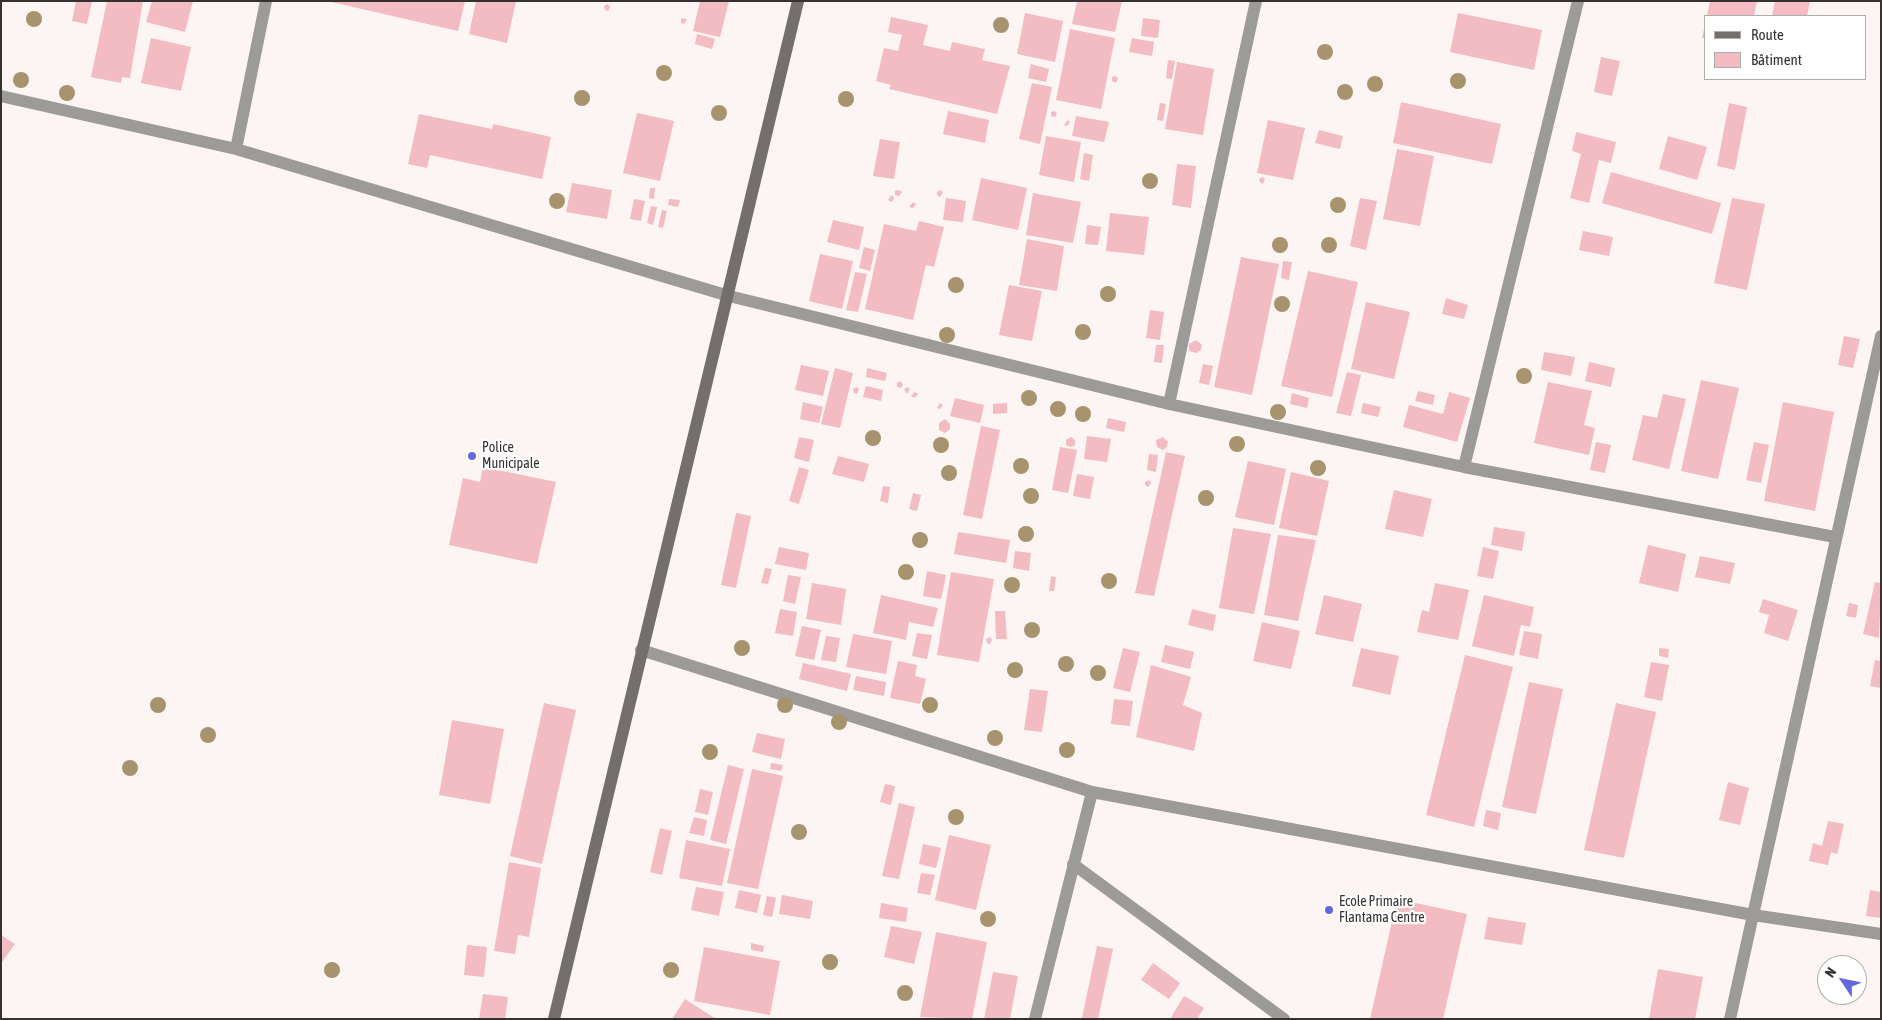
<!DOCTYPE html>
<html>
<head>
<meta charset="utf-8">
<style>
  body { margin:0 }
  #map { position:relative; width:1882px; height:1020px; overflow:hidden; background:#fdf5f3; font-family:"Asap Condensed",sans-serif }
  canvas { display:block }
  .frame { position:absolute; inset:0; border:2px solid #353231; pointer-events:none }
  .legend { position:absolute; left:1704px; top:15px; width:162px; height:65px; box-sizing:border-box; background:#fff; border:1px solid #aeadad; margin:0; padding:6px 9px; list-style:none; font-size:15px; color:#353231 }
  .legend li { display:flex; align-items:center; gap:10px; height:25px }
  .legend b { width:25px; border:1px solid #aeadad }
  .north { position:absolute; left:1817px; top:955px; width:50px; height:50px; box-sizing:border-box; background:#fff; border:1px solid #aeadad; border-radius:50%; rotate:304deg; font-size:14px; font-weight:700; line-height:20px; text-align:center; color:#353231 }
  .north::after { content:''; display:block; margin:auto; width:18px; height:22px; background:#6367df; clip-path:polygon(50% 0,100% 100%,50% 72%,0 100%) }
</style>
</head>
<body>
<div id="map">
<canvas width="1882" height="1020"></canvas>
<div class="frame"></div>
<ul class="legend">
<li><b style="height:6px;background:#736f6c"></b>Route</li>
<li><b style="height:14px;background:#f3bbc2"></b>Bâtiment</li>
</ul>
<div class="north">N</div>
</div>
<script>
const ctx = document.querySelector('canvas').getContext('2d');
ctx.lineJoin = 'round';
function paint(path, color) { ctx.fillStyle = color; ctx.fill(path, 'evenodd'); }
const poly = rows => new Path2D(rows.map(r => 'M' + r).join(''));
function strokePath(path, color, width, dash) { ctx.strokeStyle = color; ctx.lineWidth = width; ctx.lineCap = dash ? 'butt' : 'round'; ctx.setLineDash(dash || []); ctx.stroke(path); }
function label(font, color, halo, rows, align = 'center') {
  ctx.font = font + ' "Asap Condensed",sans-serif'; ctx.lineWidth = 4.5; ctx.setLineDash([]); ctx.textBaseline = 'middle'; ctx.strokeStyle = halo; ctx.fillStyle = color; for (const [text, x, y, turn = 0] of rows) {
    ctx.save(); ctx.translate(x, y); ctx.rotate((+turn || 0) * Math.PI / 180); ctx.textAlign = isNaN(turn) ? turn : align; if (halo) ctx.strokeText(text, 0, 0); ctx.fillText(text, 0, 0); ctx.restore();
  }
}
paint(poly([
  [76,1,92,1,87,24,72,21],
  [107,1,143,1,130,78,122,77,121,83,91,77],
  [152,1,193,1,185,32,146,22],
  [327,1,465,1,458,31],
  [476,1,516,1,507,43,469,34],
  [700,1,729,1,720,37,693,31],
  [1077,1,1122,1,1115,32,1072,24],
  [1710,1,1757,1,1754,16,1707,16],
  [1775,1,1810,1,1807,16,1772,16],
  [608,4,610,7,608,11,605,10,604,6],
  [1025,13,1063,21,1055,62,1017,54],
  [1458,13,1542,30,1534,70,1450,52],
  [891,17,928,25,923,45,950,51,952,42,985,49,982,60,1010,66,997,114,889,89,891,85,876,81,884,48,898,51,902,35,888,32],
  [684,18,687,20,684,24,681,23,681,19],
  [1143,18,1160,20,1158,38,1141,36],
  [1705,25,1706,25,1706,38,1702,38],
  [1070,29,1115,38,1101,109,1056,100],
  [697,34,715,39,712,49,695,44],
  [151,38,191,47,181,91,141,83],
  [1132,38,1154,42,1152,56,1129,52],
  [1601,57,1620,61,1612,96,1594,92],
  [1168,60,1175,61,1172,79,1166,78],
  [1177,62,1214,69,1203,135,1165,129],
  [1031,64,1049,69,1046,82,1028,78],
  [1115,76,1118,78,1116,83,1112,81,1112,77],
  [1032,83,1052,87,1040,144,1019,139],
  [1401,102,1501,124,1492,164,1393,143],
  [1160,103,1166,104,1163,121,1157,120],
  [1729,103,1747,107,1735,170,1717,166],
  [948,111,989,120,985,143,943,134],
  [1054,111,1057,113,1055,117,1051,116,1051,112],
  [637,113,674,121,660,181,623,173],
  [419,114,492,129,493,124,551,137,542,179,430,155,427,168,408,164],
  [1076,116,1109,122,1104,142,1072,136],
  [1068,120,1070,122,1067,126,1064,125],
  [1268,120,1305,128,1293,180,1257,173],
  [1319,130,1343,136,1340,149,1315,143],
  [1576,132,1616,142,1611,163,1599,160,1589,203,1570,198,1581,154,1572,151],
  [1046,136,1081,142,1074,182,1039,175],
  [1668,136,1707,147,1697,180,1659,169],
  [880,139,900,142,894,179,873,176],
  [1397,149,1434,156,1420,226,1383,219],
  [1084,153,1093,155,1089,181,1080,179],
  [1177,164,1196,166,1191,208,1172,205],
  [1611,172,1721,203,1712,234,1602,203],
  [1263,177,1265,179,1263,184,1260,182,1259,179],
  [981,178,1027,188,1018,230,972,220],
  [572,183,612,190,607,219,566,212],
  [650,188,655,188,654,199,649,198],
  [898,190,902,192,899,196,895,195,895,191],
  [940,190,943,192,940,197,937,195,937,192],
  [1033,193,1081,202,1073,243,1026,235],
  [892,195,894,198,892,202,888,200],
  [946,198,966,201,963,222,943,220],
  [1360,198,1377,201,1366,250,1350,246],
  [1732,198,1765,204,1747,290,1714,283],
  [634,199,645,201,641,221,630,219],
  [669,199,680,200,678,207,668,205],
  [913,202,916,204,913,208,909,207],
  [651,206,657,207,653,225,647,223],
  [662,210,667,211,663,228,658,227],
  [1110,213,1149,217,1144,255,1106,251],
  [833,220,864,227,859,250,827,242],
  [919,221,944,227,934,267,926,265,913,320,865,309,884,224,916,231],
  [1087,225,1101,227,1098,245,1085,244],
  [1583,231,1613,237,1609,256,1579,250],
  [1027,239,1064,246,1057,291,1019,285],
  [864,247,875,250,870,271,859,268],
  [820,254,853,261,842,309,809,301],
  [1241,257,1279,264,1252,395,1214,387],
  [1283,261,1292,262,1289,280,1281,278],
  [1308,271,1358,282,1332,397,1281,386],
  [855,272,867,274,858,312,846,310],
  [1009,285,1042,291,1032,341,999,335],
  [1446,298,1468,305,1464,319,1442,314],
  [1366,302,1410,312,1394,379,1351,369],
  [1150,310,1164,312,1160,340,1146,338],
  [1844,336,1860,339,1853,368,1838,365],
  [1196,340,1202,345,1201,350,1196,353,1189,351,1189,344],
  [1156,345,1164,345,1162,363,1154,362],
  [1544,352,1575,357,1571,376,1541,370],
  [1589,362,1615,368,1611,387,1585,381],
  [1203,364,1213,366,1209,385,1199,383],
  [801,365,829,371,823,396,795,390],
  [835,368,853,373,840,428,821,424],
  [867,368,887,373,885,381,866,377],
  [1347,372,1361,375,1351,416,1336,413],
  [1701,380,1739,388,1718,479,1681,471],
  [900,381,903,384,901,388,897,387,897,383],
  [1548,382,1592,391,1584,425,1595,428,1589,455,1534,443],
  [866,386,883,390,881,401,863,397],
  [857,387,859,389,857,394,854,393,853,389],
  [908,387,910,389,907,394,904,389],
  [1418,391,1435,395,1433,405,1415,401],
  [915,392,918,394,915,398,911,396],
  [1449,392,1470,398,1457,442,1403,427,1409,405,1443,414],
  [1292,393,1309,398,1307,408,1290,404],
  [1663,394,1686,399,1669,469,1632,460,1643,415,1657,418],
  [955,398,984,405,980,423,950,416],
  [803,402,823,407,819,423,800,419],
  [1783,402,1834,412,1815,511,1764,501],
  [940,403,943,405,940,409,937,408],
  [1007,403,1007,413,993,414,993,404],
  [1363,403,1381,407,1378,417,1361,413],
  [1108,418,1126,422,1124,432,1106,428],
  [945,419,950,424,950,429,945,433,939,430,939,423],
  [981,426,1000,430,982,519,963,515],
  [1087,436,1111,439,1107,462,1084,459],
  [799,437,814,440,809,462,794,458],
  [1071,437,1075,440,1075,445,1071,447,1066,445,1066,440],
  [1163,437,1168,442,1167,447,1163,450,1157,447,1156,440],
  [1596,442,1611,445,1605,473,1590,470],
  [1754,442,1769,445,1761,483,1746,480],
  [1060,447,1077,450,1068,493,1052,490],
  [1166,452,1185,456,1154,596,1135,593],
  [1149,454,1158,455,1156,472,1147,470],
  [838,456,869,464,864,482,832,474],
  [1248,461,1286,469,1274,525,1235,517],
  [483,467,556,482,537,564,449,545,463,478,480,482],
  [799,467,809,470,799,504,789,501],
  [1291,472,1329,481,1317,536,1279,528],
  [1077,474,1094,477,1090,499,1073,496],
  [1149,480,1151,483,1148,487,1145,485,1145,482],
  [883,486,890,487,888,503,880,501],
  [1394,490,1432,499,1423,537,1385,529],
  [913,493,921,495,917,511,909,509],
  [736,513,751,516,736,588,721,585],
  [1494,527,1525,532,1522,551,1491,545],
  [1233,528,1271,534,1254,614,1219,608],
  [958,532,1010,540,1006,563,954,554],
  [1278,535,1316,540,1298,621,1264,615],
  [1648,545,1686,554,1678,592,1639,583],
  [779,547,809,553,806,570,775,564],
  [1483,547,1499,551,1493,579,1477,576],
  [1015,551,1031,553,1029,571,1013,568],
  [1700,556,1735,563,1730,584,1695,577],
  [765,568,772,569,768,584,761,583],
  [927,571,946,575,941,599,923,596],
  [951,572,994,579,979,662,937,655],
  [788,575,801,577,795,604,783,601],
  [1051,576,1056,577,1054,591,1049,591],
  [1875,582,1881,583,1879,638,1863,634],
  [812,583,846,589,841,625,806,619],
  [1435,583,1469,590,1458,640,1417,632,1422,610,1429,612],
  [881,595,938,608,933,627,909,622,906,640,873,633],
  [1324,595,1362,604,1353,642,1315,634],
  [1484,595,1534,607,1530,627,1521,625,1514,656,1472,646],
  [1763,599,1798,610,1788,641,1764,633,1769,615,1759,612],
  [1849,603,1858,605,1856,618,1846,616],
  [780,609,797,612,793,636,775,633],
  [1192,609,1216,615,1213,631,1188,625],
  [995,611,1005,611,1007,639,996,639],
  [1262,622,1300,631,1291,669,1253,661],
  [802,626,821,630,814,660,795,656],
  [1524,631,1542,634,1538,659,1519,655],
  [917,633,932,635,927,659,912,656],
  [853,634,892,641,886,674,846,667],
  [826,636,840,638,836,662,821,660],
  [990,637,992,640,990,644,987,643,986,639],
  [1165,645,1194,652,1190,669,1161,662],
  [1123,648,1140,652,1130,692,1113,688],
  [1361,648,1399,656,1390,695,1352,686],
  [1659,648,1669,649,1668,658,1659,656],
  [1465,655,1513,667,1474,827,1426,815],
  [1875,660,1881,661,1881,688,1870,686],
  [898,661,917,665,915,676,926,679,920,704,890,698],
  [1651,662,1669,665,1662,701,1644,697],
  [803,663,851,674,847,691,799,679],
  [1151,665,1191,677,1183,705,1202,713,1194,751,1136,737],
  [856,676,886,682,884,696,853,690],
  [1529,682,1563,689,1536,814,1502,807],
  [1030,689,1048,691,1042,732,1024,730],
  [1114,699,1133,701,1130,726,1111,724],
  [544,703,576,710,542,864,510,856],
  [1616,703,1656,712,1624,858,1584,850],
  [452,720,504,729,490,804,439,795],
  [757,733,785,739,781,759,752,752],
  [771,763,783,765,781,771,770,769],
  [728,765,744,769,726,844,710,840],
  [752,769,783,776,758,889,727,883],
  [1728,782,1749,788,1740,825,1719,820],
  [885,784,895,786,891,805,880,802],
  [700,789,713,792,708,815,695,812],
  [899,803,915,807,899,879,882,876],
  [1486,810,1501,813,1498,830,1483,826],
  [694,817,707,820,704,836,689,833],
  [1828,821,1844,824,1837,854,1831,852,1828,865,1809,861,1813,843,1822,846],
  [660,828,672,831,662,875,650,872],
  [949,835,991,845,976,910,935,900],
  [686,840,730,849,722,886,679,878],
  [923,844,941,848,936,868,919,864],
  [509,862,541,868,529,937,518,935,515,954,494,951],
  [921,873,935,875,930,895,917,893],
  [696,887,724,892,719,916,691,910],
  [739,890,761,895,757,913,735,908],
  [1870,890,1881,892,1881,918,1866,916],
  [782,895,813,901,810,919,779,914],
  [767,896,776,898,772,917,763,915],
  [1397,899,1467,914,1443,1019,1370,1019],
  [881,903,908,908,906,922,879,918],
  [1488,917,1526,923,1522,945,1484,939],
  [891,926,922,932,914,964,884,957],
  [936,932,987,942,972,1019,920,1017],
  [1,935,15,944,2,962,1,962],
  [751,943,764,946,763,952,751,950],
  [467,945,487,947,484,977,464,975],
  [1097,946,1113,949,1098,1019,1087,1019,1082,1018],
  [704,947,780,961,770,1015,694,1001],
  [1153,963,1180,983,1169,999,1141,980],
  [1658,969,1703,977,1695,1019,1649,1019],
  [993,972,1018,976,1010,1019,984,1019],
  [483,994,508,997,505,1019,479,1019],
  [1184,996,1204,1008,1197,1019,1170,1019],
  [685,999,716,1019,672,1019]
]), '#f3bbc2');
strokePath(poly([
  [1,96,236,149,729,296,1169,404,1464,467,1835,537],
  [236,149,266,1],
  [1169,404,1256,1],
  [1464,467,1578,1],
  [641,650,1092,792,1753,915,1881,934],
  [1073,864,1284,1019],
  [1035,1019,1092,792],
  [1730,1019,1881,336]
]), '#9d9b99', 12);
strokePath(poly([
  [554,1019,798,1]
]), '#736f6c', 12);
ctx.fillStyle = '#a7936d';
for (const [x, y] of [
  [34,19],
  [1001,25],
  [1325,52],
  [664,73],
  [21,80],
  [1458,81],
  [1375,84],
  [1345,92],
  [67,93],
  [582,98],
  [846,99],
  [719,113],
  [1150,181],
  [557,201],
  [1338,205],
  [1280,245],
  [1329,245],
  [956,285],
  [1108,294],
  [1282,304],
  [1083,332],
  [947,335],
  [1524,376],
  [1029,398],
  [1058,409],
  [1278,412],
  [1083,414],
  [873,438],
  [1237,444],
  [941,445],
  [1021,466],
  [1318,468],
  [949,473],
  [1031,496],
  [1206,498],
  [1026,534],
  [920,540],
  [906,572],
  [1109,581],
  [1012,585],
  [1032,630],
  [742,648],
  [1066,664],
  [1015,670],
  [1098,673],
  [158,705],
  [785,705],
  [930,705],
  [839,722],
  [208,735],
  [995,738],
  [1067,750],
  [710,752],
  [130,768],
  [956,817],
  [799,832],
  [988,919],
  [830,962],
  [332,970],
  [671,970],
  [905,993]
]) { ctx.beginPath(); ctx.arc(x, y, 8, 0, 2 * Math.PI); ctx.fill(); }
for (const [x, y, r, color] of [
  [472,456,5,"#6367df"],
  [1329,910,5,"#6367df"]
]) { const dot = new Path2D(); dot.arc(x, y, r, 0, 2 * Math.PI); ctx.fillStyle = color; ctx.fill(dot); strokePath(dot, '#fff', 2); }
label('14px', '#353231', '#fff', [
  ["Police",482,448],
  ["Municipale",482,464],
  ["Ecole Primaire",1339,902],
  ["Flantama Centre",1339,918]
], 'left');
</script>
</body>
</html>
